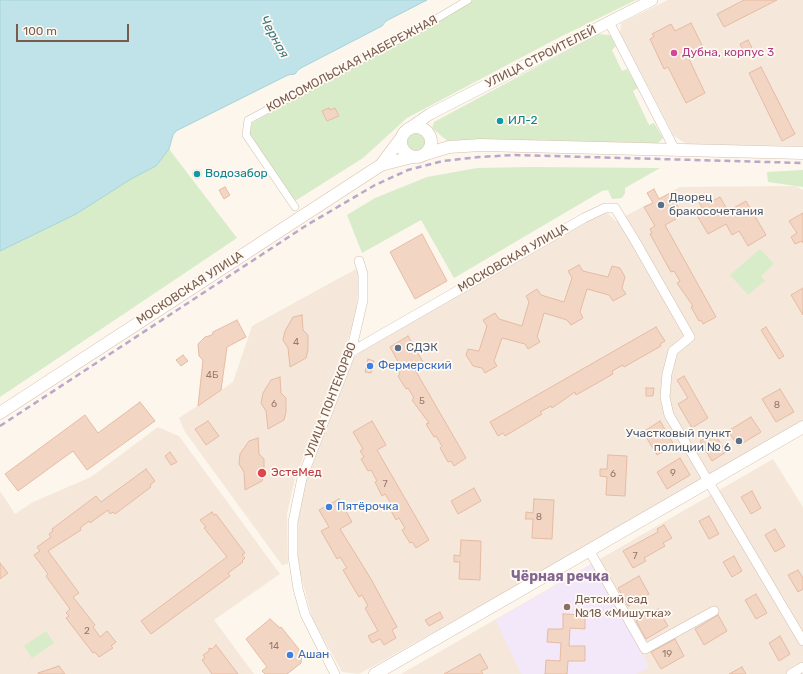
<!DOCTYPE html>
<html>
<head>
<meta charset="utf-8">
<style>
  body { margin:0 }
  #map { position:relative; width:803px; height:674px; overflow:hidden; background:#fdf6ec; font-family:Rubik,sans-serif }
  canvas { display:block }
  .scale { position:absolute; left:16px; top:24px; width:113px; height:18px; box-sizing:border-box; border:2px solid #7a5c4d; border-top:0; padding-left:5px; font-size:12px; line-height:14px; white-space:nowrap; color:#7a5c4d; -webkit-text-stroke:3px #fffaf3; paint-order:stroke }
</style>
</head>
<body>
<div id="map">
<canvas width="803" height="674"></canvas>
<div class="scale">100 m</div>
</div>
<script>
const ctx = document.querySelector('canvas').getContext('2d');
ctx.lineJoin = 'round';
function paint(path, color) { ctx.fillStyle = color; ctx.fill(path, 'evenodd'); }
const poly = rows => new Path2D(rows.map(r => 'M' + r).join(''));
function strokePath(path, color, width, dash) { ctx.strokeStyle = color; ctx.lineWidth = width; ctx.lineCap = dash ? 'butt' : 'round'; ctx.setLineDash(dash || []); ctx.stroke(path); }
function label(font, color, halo, rows, align = 'center') {
  ctx.font = font + ' Rubik,sans-serif'; ctx.lineWidth = 3.5; ctx.setLineDash([]); ctx.textBaseline = 'middle'; ctx.strokeStyle = halo; ctx.fillStyle = color; for (const [text, x, y, turn = 0] of rows) {
    ctx.save(); ctx.translate(x, y); ctx.rotate((+turn || 0) * Math.PI / 180); ctx.textAlign = isNaN(turn) ? turn : align; if (halo) ctx.strokeText(text, 0, 0); ctx.fillText(text, 0, 0); ctx.restore();
  }
}
paint(poly([
  [668,0,803,0,803,146,688,145,674,136,620,33,621,23],
  [796,186,803,190,803,422,627,524,359,674,342,672,312,618,297,561,295,536,307,475,353,359,365,347,604,210,616,221,680,187],
  [356,269,360,279,355,317,334,383,295,478,287,514,288,564,282,565,185,432,179,418,233,382,252,326],
  [158,427,179,436,280,574,214,620,254,674,0,674,0,491,15,514,33,502,91,477],
  [773,459,803,507,803,674,401,674]
]), '#f5e8da');
paint(poly([
  [592,564,649,667,637,674,521,674,496,620]
]), '#f3e8fa');
paint(poly([
  [471,0,636,0,560,37,407,118,363,158,295,201,249,135,252,123],
  [598,34,610,35,616,46,612,50,622,71,627,69,638,88,633,91,649,125,654,123,663,138,658,143,480,141,450,143,432,128,434,122],
  '405 142a11 11 0 1 1 22 0a11 11 0 1 1-22 0Z',
  [169,149,237,238,0,397,0,251,76,214,131,179,156,166],
  [530,167,660,168,625,188,625,193,622,198,612,199,608,190,602,191,454,278,421,220,362,253,347,215,375,198,427,177,477,168],
  [803,170,803,187,768,182,767,172],
  [760,249,774,264,761,276,765,281,748,295,730,275],
  [46,631,54,643,32,658,24,646]
]), '#d8ecc9');
const water = poly([
  [0,0,427,0,386,21,382,26,299,69,295,74,288,75,176,131,173,135,169,149,156,166,131,179,76,214,0,251,0,0]
]);
paint(water, '#bfe3e8');
strokePath(water, '#a5d3da', 1);
const building = poly([
  [744,0,777,0,724,27,717,14,744,0],
  [691,23,705,51,689,59,705,93,686,103,668,67,664,69,650,39,654,37,652,34,671,24,675,31,691,23],
  [748,40,752,48,744,52,740,44,748,40],
  [761,67,795,134,782,141,749,73,761,67],
  [329,108,330,110,335,108,339,116,327,121,322,111,329,108],
  '192.5 174a4.5 4.5 0 1 1 9 0a4.5 4.5 0 1 1-9 0Z',
  [225,187,230,195,224,199,219,190,225,187],
  [654,189,659,199,670,193,683,215,665,225,716,317,703,324,701,320,699,321,691,307,693,306,677,283,680,281,674,271,671,272,650,234,652,233,650,229,655,226,644,207,653,203,647,193,654,189],
  [706,197,709,203,720,197,728,211,746,201,766,235,748,246,739,231,732,235,726,224,708,234,695,212,702,208,699,202,706,197],
  [803,213,803,243,802,241,795,244,791,237,797,233,789,221,803,213],
  [422,234,447,281,415,299,390,252,422,234],
  [579,265,583,271,608,277,612,266,620,268,625,277,622,288,626,294,613,301,609,295,587,289,580,312,583,318,571,325,567,320,544,313,537,337,540,342,528,349,525,344,502,338,494,361,497,366,485,373,482,368,473,366,466,355,468,349,479,351,487,326,483,320,495,313,499,319,522,326,529,302,526,296,537,289,541,295,564,302,572,278,568,271,579,265],
  [803,288,803,315,791,295,803,288],
  [302,315,303,330,308,335,308,350,306,358,290,367,288,348,283,340,285,331,293,317,302,315],
  [237,320,246,337,227,347,221,390,198,406,203,360,199,356,198,344,205,337,212,335,213,332,237,320],
  [656,327,665,341,660,344,661,346,624,367,623,365,612,371,613,374,576,395,575,392,552,408,551,406,540,412,542,414,505,436,503,433,498,436,490,422,656,327],
  [766,327,784,356,779,359,761,330,766,327],
  [408,336,423,362,414,368,466,458,454,466,451,461,448,462,440,448,442,446,436,436,434,437,426,424,429,423,412,400,414,398,408,388,406,389,398,376,400,374,397,369,401,367,390,347,408,336],
  [183,355,188,361,181,366,176,360,183,355],
  [368,359,374,361,371,373,365,372,368,359],
  [684,376,708,418,692,428,678,404,688,398,677,380,684,376],
  [280,377,281,393,286,398,286,412,284,420,268,429,266,411,261,403,263,393,271,380,280,377],
  [646,388,654,388,653,396,646,396,646,388],
  [780,389,794,412,776,422,762,399,780,389],
  [140,402,155,421,87,470,73,451,18,491,5,474,85,415,98,433,140,402],
  [751,417,761,432,738,446,728,431,751,417],
  [208,421,219,436,206,445,195,429,208,421],
  [372,421,386,445,377,450,429,540,416,548,412,542,410,543,402,530,405,528,399,518,396,520,389,507,392,505,385,494,382,496,375,482,377,481,371,470,368,471,361,459,364,457,360,451,363,449,353,432,372,421],
  [660,421,674,445,657,455,643,432,660,421],
  [714,433,726,452,712,461,700,441,714,433],
  [258,438,259,454,264,459,264,473,262,481,245,490,244,472,239,464,240,454,249,441,258,438],
  [170,452,177,462,171,465,165,456,170,452],
  [608,455,627,456,625,496,606,495,607,477,600,476,600,469,607,469,608,455],
  [680,458,690,475,667,489,657,472,680,458],
  [146,469,155,481,150,485,151,487,115,514,113,512,110,514,108,510,90,523,89,521,80,528,81,530,48,551,79,593,73,597,95,625,93,627,100,637,107,631,116,642,111,646,113,648,99,657,95,652,93,653,66,618,69,616,66,613,70,609,46,576,48,574,34,555,40,551,37,547,51,537,49,534,53,531,52,529,96,496,101,502,146,469],
  [474,488,481,501,458,514,451,501,474,488],
  [752,491,761,508,751,514,741,497,752,491],
  [339,499,352,522,340,529,371,579,397,627,392,630,396,638,384,645,380,639,372,643,368,636,378,631,365,608,368,606,362,595,359,597,343,570,347,568,340,557,337,559,321,531,329,527,319,510,339,499],
  [534,499,554,500,552,539,532,538,533,519,525,519,526,516,526,512,533,513,534,499],
  [212,512,214,515,216,514,245,553,242,555,245,558,242,561,243,562,228,573,230,576,151,634,141,621,227,557,204,528,206,527,200,520,212,512],
  [709,516,719,534,709,539,699,521,709,516],
  [664,525,672,538,663,543,665,546,644,558,646,561,633,568,623,551,658,532,657,529,664,525],
  [775,529,785,546,775,552,765,535,775,529],
  [461,540,481,541,480,580,459,579,460,562,454,562,454,555,460,556,461,540],
  [734,556,742,571,732,577,723,562,734,556],
  [0,563,8,573,0,579,0,563],
  [798,570,803,578,803,589,798,592,788,575,798,570],
  [639,576,649,594,628,606,618,588,639,576],
  [756,594,767,613,756,619,745,600,756,594],
  [658,609,668,626,646,639,636,621,658,609],
  [440,612,443,618,429,626,425,620,440,612],
  [563,614,585,615,585,629,570,628,569,646,585,646,585,661,568,661,567,674,545,674,546,660,560,661,561,643,547,642,548,629,563,629,563,614],
  [718,615,727,631,704,645,695,629,718,615],
  [270,619,280,628,281,627,302,653,301,663,287,674,265,674,262,671,267,667,246,639,270,619],
  [780,636,790,654,779,661,769,643,780,636],
  [675,639,684,656,661,669,651,652,675,639],
  [216,645,238,674,212,674,202,660,205,658,203,655,209,651,209,648,212,649,216,645],
  [480,654,488,668,481,671,483,674,444,674,480,654],
  [59,666,65,674,38,674,38,673,59,666],
  [742,667,746,674,729,674,742,667]
]);
paint(building, '#f3d5c3');
strokePath(building, '#e6bba3', 1);
const pedestrian = poly([
  [295,207,246,135,248,120,419,29,468,0]
]);
const minor = poly([
  [609,22,675,150],
  [351,352,584,218,605,208,615,208,634,239,690,337,673,351,667,374,665,397,669,415,803,641],
  [589,550,645,649,714,611],
  [335,674,305,614,298,589,293,556,293,522,302,478,351,352,363,300,363,274,359,261],
  [791,674,803,667]
]);
const tertiary = poly([
  [411,127,430,114,652,0]
]);
const secondary = poly([
  '401 142a15 15 0 1 1 30 0a15 15 0 1 1-30 0Z',
  [426,154,449,147,481,145,803,153],
  [381,165,402,137],
  [0,413,381,165,412,157],
  [375,674,803,427]
]);
strokePath(pedestrian, '#d1beb0', 8);
strokePath(minor, '#d1beb0', 10);
strokePath(tertiary, '#d1beb0', 12);
strokePath(secondary, '#d6c0b0', 13);
strokePath(pedestrian, '#fff', 7);
strokePath(minor, '#fff', 9);
strokePath(tertiary, '#fff', 11);
strokePath(secondary, '#fff', 12);
strokePath(poly([
  [0,426,307,225,375,185,408,170,443,161,479,157,515,155,803,163]
]), '#b9a8c9', 2.5, [6, 4]);
for (const [x, y, r, color] of [
  [674,53,4,"#d1479c"],
  [500,121,4,"#0f9aa8"],
  [197,174,4,"#0f9aa8"],
  [661,205,4,"#5c6f8a"],
  [398,348,4,"#5c6f8a"],
  [370,366,4,"#3f7fe0"],
  [739,441,4,"#5c6f8a"],
  [262,473,5,"#e0444e"],
  [329,507,4,"#3f7fe0"],
  [567,607,4,"#8d6e63"],
  [290,655,4,"#3f7fe0"]
]) { const dot = new Path2D(); dot.arc(x, y, r, 0, 2 * Math.PI); ctx.fillStyle = color; ctx.fill(dot); strokePath(dot, '#fffaf3', 1.5); }
label('10px', '#987a6a', null, [
  ["4",296,342],
  ["4Б",212,375],
  ["5",422,401],
  ["6",274,404],
  ["8",777,405],
  ["9",673,473],
  ["6",613,474],
  ["7",385,484],
  ["8",539,517],
  ["7",635,556],
  ["2",87,631],
  ["14",274,646],
  ["19",667,654]
]);
label('12px', '#b23c85', '#fffaf3', [
  ["Дубна, корпус 3",682,53]
], 'left');
label('12px', '#7a5c4d', '#fffaf3', [
  ["УЛИЦА СТРОИТЕЛЕЙ",541,57,-27],
  ["КОМСОМОЛЬСКАЯ НАБЕРЕЖНАЯ",352,64,-28],
  ["МОСКОВСКАЯ УЛИЦА",513,258,-30],
  ["МОСКОВСКАЯ УЛИЦА",190,288,-33],
  ["УЛИЦА ПОНТЕКОРВО",331,400,-69]
]);
label('12px', '#0d838f', '#fffaf3', [
  ["ИЛ-2",508,121],
  ["Водозабор",205,174]
], 'left');
label('12px', '#4e5e75', '#fffaf3', [
  ["Дворец",669,198],
  ["бракосочетания",669,212],
  ["СДЭК",406,348],
  ["Участковый пункт",731,434,"right"],
  ["полиции № 6",731,448,"right"]
], 'left');
label('12px', '#366cbe', '#fffaf3', [
  ["Фермерский",378,366],
  ["Пятёрочка",337,507],
  ["Ашан",298,655]
], 'left');
label('12px', '#be3a42', '#fffaf3', [
  ["ЭстеМед",271,473]
], 'left');
label('12px', '#785e54', '#fffaf3', [
  ["Детский сад",575,600],
  ["№18 «Мишутка»",575,614]
], 'left');
label('italic 13px', '#437c86', '#fffaf3', [
  ["Черная",274,37,61]
]);
label('bold 14px', '#846695', '#fffaf3', [
  ["Чёрная речка",560,577]
]);
</script>
</body>
</html>
